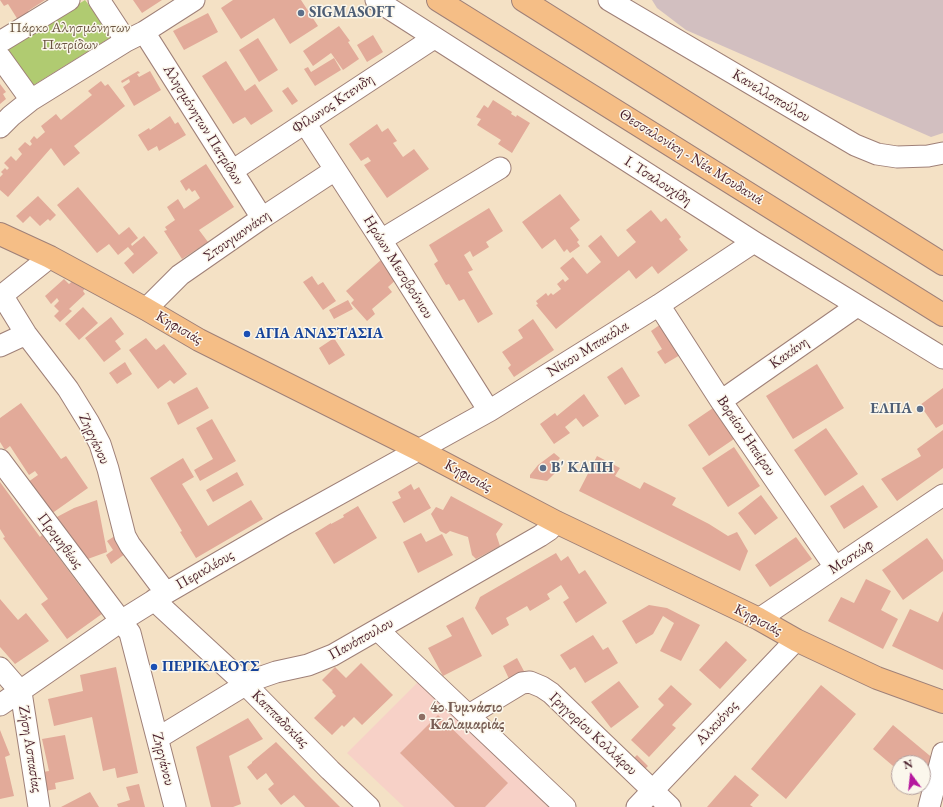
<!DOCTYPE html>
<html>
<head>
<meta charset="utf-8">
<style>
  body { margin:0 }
  #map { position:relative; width:943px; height:807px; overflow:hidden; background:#f4e1c5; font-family:"EB Garamond",serif }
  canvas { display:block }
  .north { position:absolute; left:891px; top:755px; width:40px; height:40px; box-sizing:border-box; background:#fbf7ec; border:1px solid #b4a19f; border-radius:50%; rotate:345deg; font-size:11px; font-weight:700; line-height:16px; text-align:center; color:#4a1f2b }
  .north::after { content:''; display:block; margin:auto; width:14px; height:18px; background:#b5179e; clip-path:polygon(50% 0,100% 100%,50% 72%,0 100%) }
</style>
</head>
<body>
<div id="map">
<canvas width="943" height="807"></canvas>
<div class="north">N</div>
</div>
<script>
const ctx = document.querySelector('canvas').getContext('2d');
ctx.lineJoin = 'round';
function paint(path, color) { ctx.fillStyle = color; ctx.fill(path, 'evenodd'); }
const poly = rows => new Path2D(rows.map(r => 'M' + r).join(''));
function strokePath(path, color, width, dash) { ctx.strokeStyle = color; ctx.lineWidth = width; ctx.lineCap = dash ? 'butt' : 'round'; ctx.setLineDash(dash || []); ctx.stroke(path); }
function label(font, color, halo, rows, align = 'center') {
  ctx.font = font + ' "EB Garamond",serif'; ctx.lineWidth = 3; ctx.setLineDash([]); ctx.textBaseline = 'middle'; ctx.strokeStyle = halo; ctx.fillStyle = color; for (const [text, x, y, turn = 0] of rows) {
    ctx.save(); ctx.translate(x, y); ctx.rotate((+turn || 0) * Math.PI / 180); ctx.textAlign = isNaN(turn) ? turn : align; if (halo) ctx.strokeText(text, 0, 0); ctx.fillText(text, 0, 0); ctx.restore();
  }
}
paint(poly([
  [420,680,558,807,404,807,347,753]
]), '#f7d1c7');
paint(poly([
  [652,0,943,0,943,133,931,137,686,30,657,8]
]), '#d2bfc0');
paint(poly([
  [85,0,113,36,32,86,7,49]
]), '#b0cb71');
paint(poly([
  [0,0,45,0,28,11,29,13,18,20,8,4,4,6],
  [133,0,162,0,142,13],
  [233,0,301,0,318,26,290,44,274,18,241,39,221,8],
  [208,13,218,32,184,50,173,31],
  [339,26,350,41,348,42,359,59,343,70,331,53,313,66,303,51],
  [373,35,383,52,367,62,357,45],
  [258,38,278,70,259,82,239,50],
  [334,58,341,70,315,86,304,69,308,67,311,72],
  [226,61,245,91,255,84,273,111,251,125,245,117,233,124,202,76],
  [138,71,140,73,137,74,139,77,150,71,161,90,134,106,123,87,130,82,129,79,122,83,121,81],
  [101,81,105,86,108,84,125,106,74,146,80,153,64,166,51,148,8,197,0,190,0,177,3,174,1,172,5,168,7,170,9,168,4,163,11,156,16,161,22,154,18,149,25,142,30,146,32,144,30,141,34,136,37,139,45,132,41,126,56,114,61,120,62,119,92,95,88,91],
  [0,84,6,92,3,94,6,99,0,104],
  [288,87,298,101,292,105,282,91],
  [493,100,512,112,511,114,516,117,517,115,530,123,512,153,498,144,501,140,477,125,481,119,476,117,484,105,488,108],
  [170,116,175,124,178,122,186,135,159,151,157,146,148,151,138,135,149,128,150,130],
  [377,124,382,132,388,128,397,141,393,143,403,157,414,149,429,169,387,198,364,165,371,161,368,157,361,161,349,144],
  [206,164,234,207,199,230,208,242,182,259,164,231,167,230,165,227,175,220,167,207,178,199,184,209,200,198,195,190,192,192,189,188,186,191,180,181],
  [78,187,119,235,129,227,138,238,131,244,132,246,144,236,158,253,133,274,124,263,134,254,128,247,118,255,109,244,97,253,57,205],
  [560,194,580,220,570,228,579,240,577,242,580,246,570,253,567,249,564,252,555,239,542,249,522,222],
  [38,196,56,215,50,221,48,219,40,226,30,216,23,223,16,216],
  [489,208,503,231,486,242,489,247,473,257,470,251,464,255,473,270,468,272,493,314,478,323,464,299,459,301,449,284,446,285,434,264,438,261,429,245],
  [651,210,661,222,666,218,681,237,679,239,688,250,658,274,652,266,636,279,629,270,556,329,536,305,538,304,536,301,546,293,548,296,551,293,553,295,561,289,557,284,563,279,565,282,569,279,560,268,573,257,587,274,601,262,588,246,601,235,618,257,636,242,626,230],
  [382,259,398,278,388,287,392,292,372,309,375,314,367,321,351,303,354,300,346,291],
  [312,276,318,285,323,282,336,301,323,310,303,282],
  [77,277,86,287,83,291,85,294,69,309,72,311,60,322,54,316,59,311,54,306,59,301,57,298,51,304,45,296,64,279,69,284],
  [348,300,353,309,334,319,329,310],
  [83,307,98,323,79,340,65,324],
  [111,317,124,334,115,341,121,349,104,362,85,338],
  [533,319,554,350,514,377,508,368,511,365,502,352,523,338,518,330],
  [661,324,680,355,665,364,657,352,662,349,651,331],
  [146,338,156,350,164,344,187,374,174,384,170,380,158,389,129,350],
  [334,338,345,355,329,365,319,348],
  [125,362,132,374,117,384,109,373],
  [817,364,844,408,793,439,766,396],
  [622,367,640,396,625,405,607,377],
  [197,387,209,408,178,425,167,403],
  [943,388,943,424,936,428,920,405],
  [584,394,599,416,583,427,576,418,565,427,570,433,554,444,540,424,555,413,557,416],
  [21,403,61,459,66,456,88,488,51,514,28,482,38,475,35,471,29,475,10,446,5,450,0,442,0,418],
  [713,408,734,439,709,456,688,425],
  [212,419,236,461,200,481,194,470,213,459,196,428],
  [826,428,858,474,825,496,794,450],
  [943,430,943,468,897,501,881,479,921,456,917,449],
  [734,447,760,486,728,507,702,468],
  [554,453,560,458,556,463,560,468,547,481,530,478,530,475,538,465],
  [597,456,620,468,615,476,640,489,644,482,676,498,672,505,709,524,728,536,737,532,748,551,740,571,579,491],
  [183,458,194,477,182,484,208,526,251,500,263,519,196,558,180,532,182,531,150,478],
  [237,472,244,485,213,502,206,490],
  [0,482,40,537,42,535,83,590,88,586,106,611,67,639,41,604,48,599,3,538,5,537,0,529],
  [411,484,414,490,419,487,431,508,404,523,392,502,401,498,398,492],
  [863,485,878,507,844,529,830,506],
  [761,495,778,518,755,535,738,513],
  [451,496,503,524,496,534,500,546,476,559,472,555,468,537,450,531,446,534,440,531,431,514,436,507,443,510],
  [97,500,107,552,85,560,55,518,74,508],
  [358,506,377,538,334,564,315,533,331,523,331,524,344,517,343,515],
  [121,532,132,549,111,564,106,555,113,550,107,541],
  [421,533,426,542,442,534,453,555,418,573,403,542],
  [796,537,812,559,770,587,755,565],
  [927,538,943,560,943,571,903,600,882,570],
  [556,553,561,561,568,556,579,574,585,570,607,603,576,623,563,602,569,598,561,585,547,594,550,599,530,611,527,606,506,618,509,625,492,635,475,608,480,597],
  [866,579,891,591,881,610,898,619,883,649,828,621,841,597,854,603],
  [0,599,18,620,26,613,49,641,15,664,0,647],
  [649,605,667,608,700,625,681,661,660,651,674,623,663,616,653,634,636,644,622,621],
  [910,609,938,622,943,611,943,670,892,646],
  [463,617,482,656,443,676,428,648,452,636,446,626],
  [593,635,603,650,608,647,618,663,585,683,575,667,570,670,560,655],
  [726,641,747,660,720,689,699,670],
  [517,658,525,673,510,681,503,666],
  [361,663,393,695,362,725,354,717,344,727,342,725,332,735,314,718,336,696,332,692,333,691,322,680,335,667,346,678],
  [116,667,138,773,117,778,115,768,103,771,92,717,54,726,48,699,83,691,80,675],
  [619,681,639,707,611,728,591,702],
  [671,685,692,704,672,725,676,728,649,757,631,740,664,705,658,699],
  [821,685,856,714,786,799,751,769],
  [438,715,508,783,485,807,455,807,400,753],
  [248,718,263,739,229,756,241,804,233,807,211,807,196,747],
  [893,725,935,760,923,774,923,763,899,763,899,771,873,749],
  [0,730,10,755,5,757,14,796,0,799],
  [65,735,74,779,55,783,56,789,40,792,36,773,49,771,42,739],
  [276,742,312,779,340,807,305,807,294,795,281,805,268,789,274,784,266,773,257,780,247,767,252,763,252,762],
  [637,755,648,766,640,774,629,763],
  [735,775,759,795,750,805,753,807,707,807],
  [139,784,145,807,118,807,117,804,130,800,126,787],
  [90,792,99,807,61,807]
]), '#e2aa99');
const minor = poly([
  [99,0,126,41],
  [376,0,754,242,943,358],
  [609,0,855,145,877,154,897,157,928,156,943,153],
  [144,32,262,218],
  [0,42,69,0],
  [0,57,31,100],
  [305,123,381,240,489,411],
  [0,127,11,116,31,100,126,41,144,32,194,0],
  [232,171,434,38],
  [381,240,500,168],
  [2,295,26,334,68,389,89,423,100,444,108,469,125,536,130,545,166,593],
  [0,297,50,257],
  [659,305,721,401,835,567],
  [146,309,180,275,262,218,335,170],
  [0,346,26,334],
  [721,401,857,306],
  [0,460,130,633,175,807],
  [154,600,245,684,330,770,369,807],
  [759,619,943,495],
  [378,630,565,807],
  [0,668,21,692,39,807],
  [0,705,121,621,166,593,285,524,489,411,659,305,754,242],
  [469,715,522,683,530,682,542,687,551,693,670,807],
  [158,738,253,680,276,672,308,665,333,655,540,536,549,530,556,522],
  [637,807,796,640],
  [929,807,943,753]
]);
const major = poly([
  [0,234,50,257,146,309,199,340,419,450,556,522,759,619,796,640,877,678,943,702]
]);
const highway = poly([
  [438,0,943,315],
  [523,0,943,264]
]);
strokePath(minor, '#9f8078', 23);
strokePath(major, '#9f8078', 24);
strokePath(highway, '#9f8078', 24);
strokePath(minor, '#fff', 21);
strokePath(major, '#f5be86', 22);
strokePath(highway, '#f5be86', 22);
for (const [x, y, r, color] of [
  [301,13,4,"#5c6f8a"],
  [247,334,4,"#1a4fb4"],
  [920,409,4,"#5c6f8a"],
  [543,468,4,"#5c6f8a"],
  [154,667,4,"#1a4fb4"],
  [422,717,4,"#8d6e63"]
]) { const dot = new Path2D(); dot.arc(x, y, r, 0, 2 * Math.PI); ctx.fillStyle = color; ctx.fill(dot); strokePath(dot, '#fbf7ec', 1.5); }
label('bold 15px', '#4e5e75', '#fbf7ec', [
  ["SIGMASOFT",309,13],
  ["ΕΛΠΑ",912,409,"right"],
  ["Β' ΚΑΠΗ",551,468]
], 'left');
label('15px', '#695340', '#fbf7ec', [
  ["Πάρκο Αλησμόνητων",70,28],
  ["Πατρίδων",70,45]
]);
label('15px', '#4a1f2b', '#fbf7ec', [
  ["Κανελλοπούλου",771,96,31],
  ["Φίλωνος Κτενιδη",333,104,-34],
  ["Αλησμόνητων Πατρίδων",203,125,58],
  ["Θεσσαλονίκη - Νέα Μουδανιά",691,157,32],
  ["Ι. Τσαλουχίδη",658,181,33],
  ["Στουγιαννάκη",237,236,-35],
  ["Ηρώων Μεσοβούνιου",398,267,58],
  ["Κηφισιάς",179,328,30],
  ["Νίκου Μπακόλα",588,349,-32],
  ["Κακάνη",789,353,-35],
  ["Βορείου Ηπείρου",746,436,56],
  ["Ζηργάνου",94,439,65],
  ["Κηφισιάς",468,476,28],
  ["Προμηθέως",60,541,53],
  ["Μοσκώφ",851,557,-34],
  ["Περικλέους",205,570,-30],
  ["Κηφισιάς",758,620,27],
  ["Πανόπουλου",361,639,-29],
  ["Καππαδοκίας",280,719,45],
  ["Αλκυόνος",717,723,-47],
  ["Γρηγορίου Κολλάρου",593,734,43],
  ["Ζήση Ασπασίας",30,749,81],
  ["Ζηργάνου",163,759,76]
]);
label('bold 15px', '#164399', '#fbf7ec', [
  ["ΑΓΙΑ ΑΝΑΣΤΑΣΙΑ",255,334],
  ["ΠΕΡΙΚΛΕΟΥΣ",162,667]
], 'left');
label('bold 15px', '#785e54', '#fbf7ec', [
  ["4ο Γυμνάσιο",430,708],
  ["Καλαμαριάς",430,725]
], 'left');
</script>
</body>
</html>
